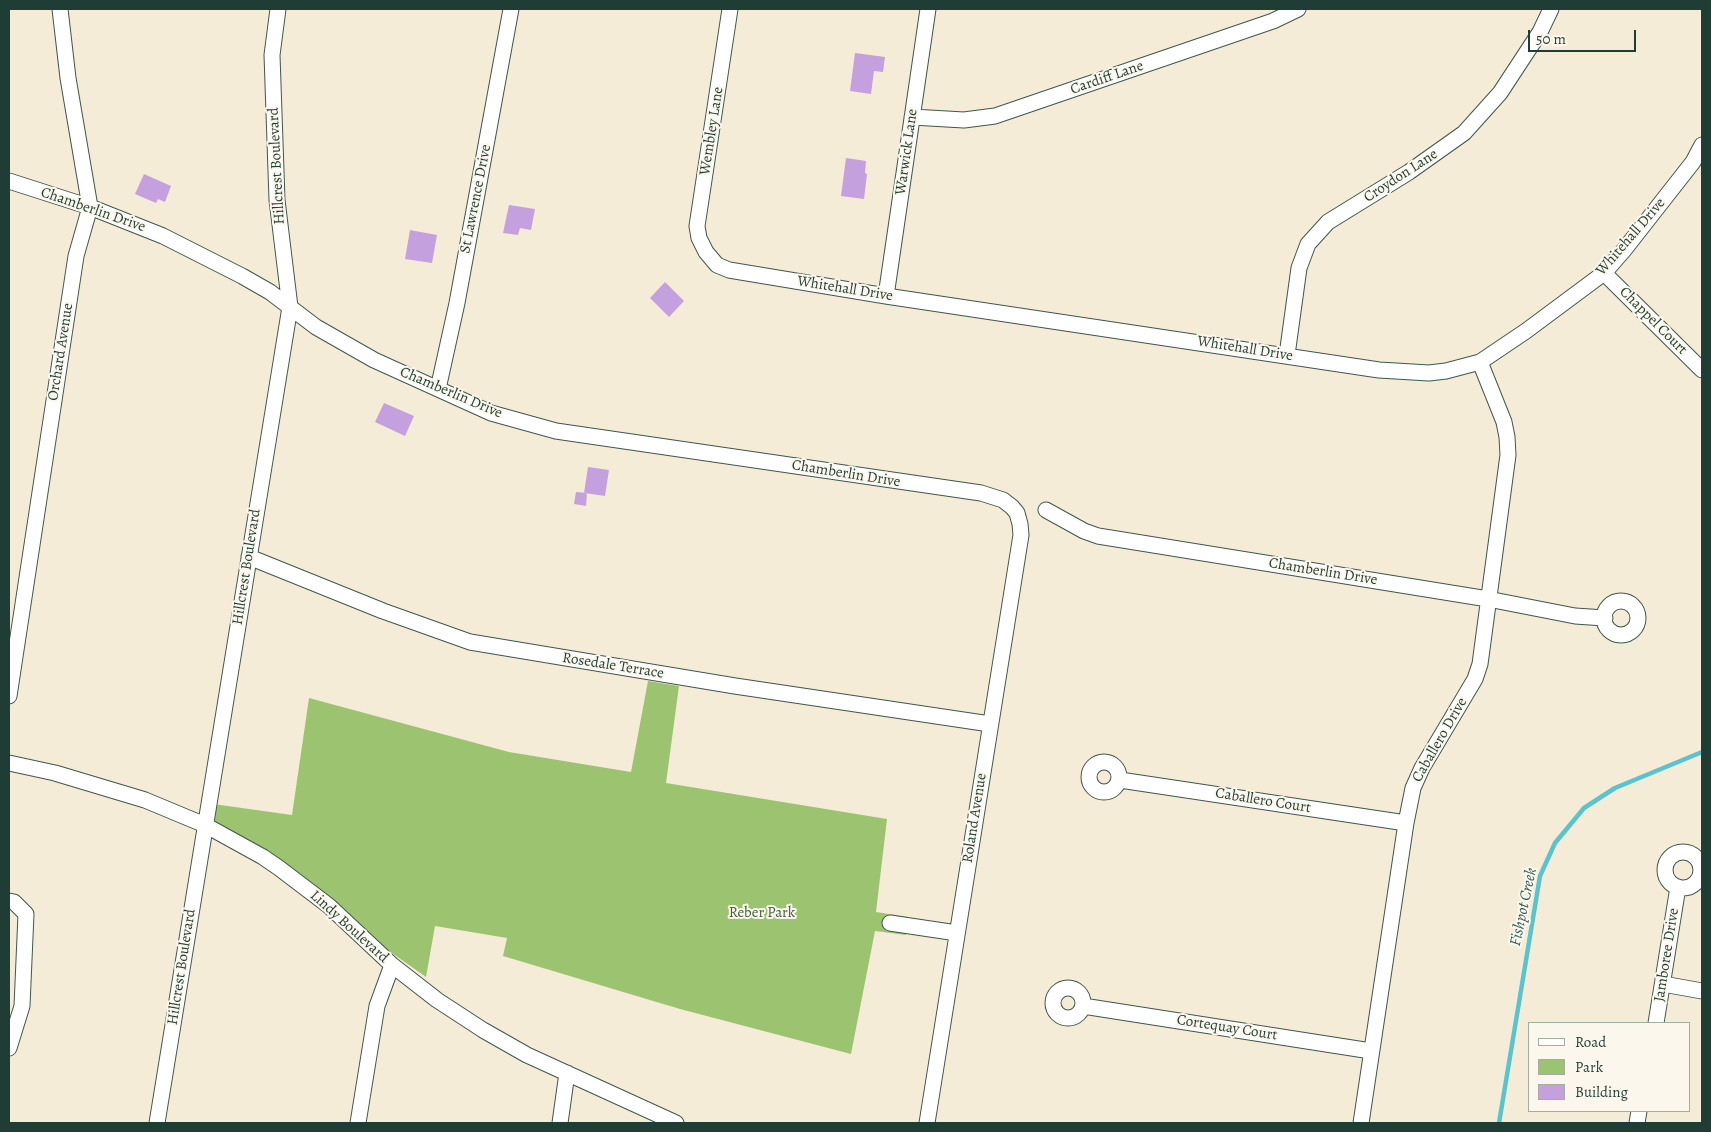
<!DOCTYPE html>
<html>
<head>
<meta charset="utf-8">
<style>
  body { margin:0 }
  #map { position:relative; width:1711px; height:1132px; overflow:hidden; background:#f5ecd7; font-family:Alegreya,serif }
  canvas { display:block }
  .frame { position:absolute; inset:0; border:10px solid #1f3d34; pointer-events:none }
  .legend { position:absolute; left:1528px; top:1022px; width:162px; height:90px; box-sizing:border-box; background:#fbf7ec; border:1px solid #a3ada2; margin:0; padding:6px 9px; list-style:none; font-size:15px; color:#1f3d34 }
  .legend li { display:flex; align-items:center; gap:10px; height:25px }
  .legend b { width:25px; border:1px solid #a3ada2 }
  .scale { position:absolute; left:1528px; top:30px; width:108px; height:22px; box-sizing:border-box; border:2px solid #1f3d34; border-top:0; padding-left:6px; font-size:15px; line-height:18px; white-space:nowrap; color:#1f3d34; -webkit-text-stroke:4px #fbf7ec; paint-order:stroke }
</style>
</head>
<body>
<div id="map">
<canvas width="1711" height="1132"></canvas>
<div class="frame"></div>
<ul class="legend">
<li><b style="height:6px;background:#fff"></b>Road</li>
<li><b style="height:14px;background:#9cc470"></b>Park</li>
<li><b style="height:14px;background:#c4a0df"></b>Building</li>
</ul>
<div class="scale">50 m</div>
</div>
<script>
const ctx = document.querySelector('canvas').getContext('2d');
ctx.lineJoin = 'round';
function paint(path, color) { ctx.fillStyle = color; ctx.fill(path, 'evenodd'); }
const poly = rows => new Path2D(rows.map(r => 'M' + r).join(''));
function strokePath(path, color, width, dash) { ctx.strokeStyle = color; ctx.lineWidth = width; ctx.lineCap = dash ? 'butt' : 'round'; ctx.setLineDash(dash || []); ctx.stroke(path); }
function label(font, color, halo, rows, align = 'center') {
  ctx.font = font + ' Alegreya,serif'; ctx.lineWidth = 4; ctx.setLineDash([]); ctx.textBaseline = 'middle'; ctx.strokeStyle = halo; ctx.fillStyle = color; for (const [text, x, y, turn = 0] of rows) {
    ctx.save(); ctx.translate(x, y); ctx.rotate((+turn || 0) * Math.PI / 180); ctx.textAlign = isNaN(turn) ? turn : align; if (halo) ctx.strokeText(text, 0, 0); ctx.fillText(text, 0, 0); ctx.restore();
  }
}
paint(poly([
  [648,681,679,686,666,783,887,819,876,912,908,917,906,935,875,931,851,1054,680,1009,503,956,507,938,435,926,426,977,205,821,213,804,292,815,309,698,509,752,631,772]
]), '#9cc470');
strokePath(poly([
  [1499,1123,1540,876,1555,843,1584,808,1615,788,1702,752]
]), '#57c4ce', 4.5);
paint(poly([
  [855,53,885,57,883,72,874,71,871,94,850,91],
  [846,158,866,161,865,173,867,174,864,199,841,196],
  [144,174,171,186,165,202,158,199,156,203,135,194],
  [509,205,535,209,531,230,520,228,518,235,503,233],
  [410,230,437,235,432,263,405,259],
  [665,282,684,301,669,317,650,298],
  [384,403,414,416,405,436,375,422],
  [588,467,609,470,605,496,584,493],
  [576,492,587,493,586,506,574,504]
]), '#c4a0df');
const minor = poly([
  [730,9,697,226,699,238,706,252,717,265,729,270,886,296,1379,370,1429,373,1446,371,1480,362,1526,331,1604,273,1624,250,1693,162,1702,145],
  [912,117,964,120,995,116,1273,21,1298,9],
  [9,181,90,207,163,236,242,276,270,292,316,327,374,360,491,413,556,431,981,493,1003,500,1012,507,1017,513,1020,524,1021,535,927,1123],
  [1604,273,1702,370],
  [886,296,928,9],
  [1287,355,1299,268,1308,244,1328,222,1409,172,1464,133,1500,93,1540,32,1551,9],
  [438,389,457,303,511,9],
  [1046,510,1084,531,1098,536,1488,599,1575,616,1605,618],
  [249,557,383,611,470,642,735,686,990,724],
  '1604 618a17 17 0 1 1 34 0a17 17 0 1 1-34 0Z',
  [9,696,76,256,90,207,68,78,60,9],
  '1089 777a15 15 0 1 1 30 0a15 15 0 1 1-30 0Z',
  [9,763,55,773,145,800,205,825,263,857,279,868,329,906,392,965,437,1000,483,1030,527,1055,676,1123],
  [1120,780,1406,823],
  '1665 870a18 18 0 1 1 36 0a18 18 0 1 1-36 0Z',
  [9,901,14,902,26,914,22,1006,9,1048],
  [890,923,957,933],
  [1663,984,1702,991],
  '1053 1003a15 15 0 1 1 30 0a15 15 0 1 1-30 0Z',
  [1083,1006,1371,1051],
  [1656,1023,1678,887],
  [157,1123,290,307,277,200,272,55,278,9],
  [358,1123,377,1006,392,965],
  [560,1123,567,1073],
  [1361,1123,1406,823,1413,788,1422,768,1475,679,1480,664,1508,455,1507,437,1504,422,1480,362],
  [1637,1123,1639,1111]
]);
strokePath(minor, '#3f574c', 17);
strokePath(minor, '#fff', 15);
label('15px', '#1f3d34', '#fbf7ec', [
  ["Cardiff Lane",1107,78,-19],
  ["Wembley Lane",712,131,-81],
  ["Warwick Lane",907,152,-82],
  ["Hillcrest Boulevard",277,166,-93],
  ["Croydon Lane",1401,176,-33],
  ["St Lawrence Drive",476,199,-79],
  ["Chamberlin Drive",93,210,19],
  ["Whitehall Drive",1631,237,-49],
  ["Whitehall Drive",845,289,9],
  ["Chappel Court",1653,321,45],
  ["Whitehall Drive",1245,349,9],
  ["Orchard Avenue",61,352,-81],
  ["Chamberlin Drive",451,393,23],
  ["Chamberlin Drive",846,474,9],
  ["Hillcrest Boulevard",247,567,-81],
  ["Chamberlin Drive",1323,572,9],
  ["Rosedale Terrace",613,666,9],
  ["Caballero Drive",1440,740,-60],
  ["Caballero Court",1263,801,9],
  ["Roland Avenue",975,818,-81],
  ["Lindy Boulevard",349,927,42],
  ["Jamboree Drive",1667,955,-81],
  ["Hillcrest Boulevard",182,967,-81],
  ["Cortequay Court",1227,1028,9]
]);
label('15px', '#3e5f43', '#fbf7ec', [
  ["Reber Park",762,913]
]);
label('italic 16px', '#2d5f5a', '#fbf7ec', [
  ["Fishpot Creek",1524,907,-78]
]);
</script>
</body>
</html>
